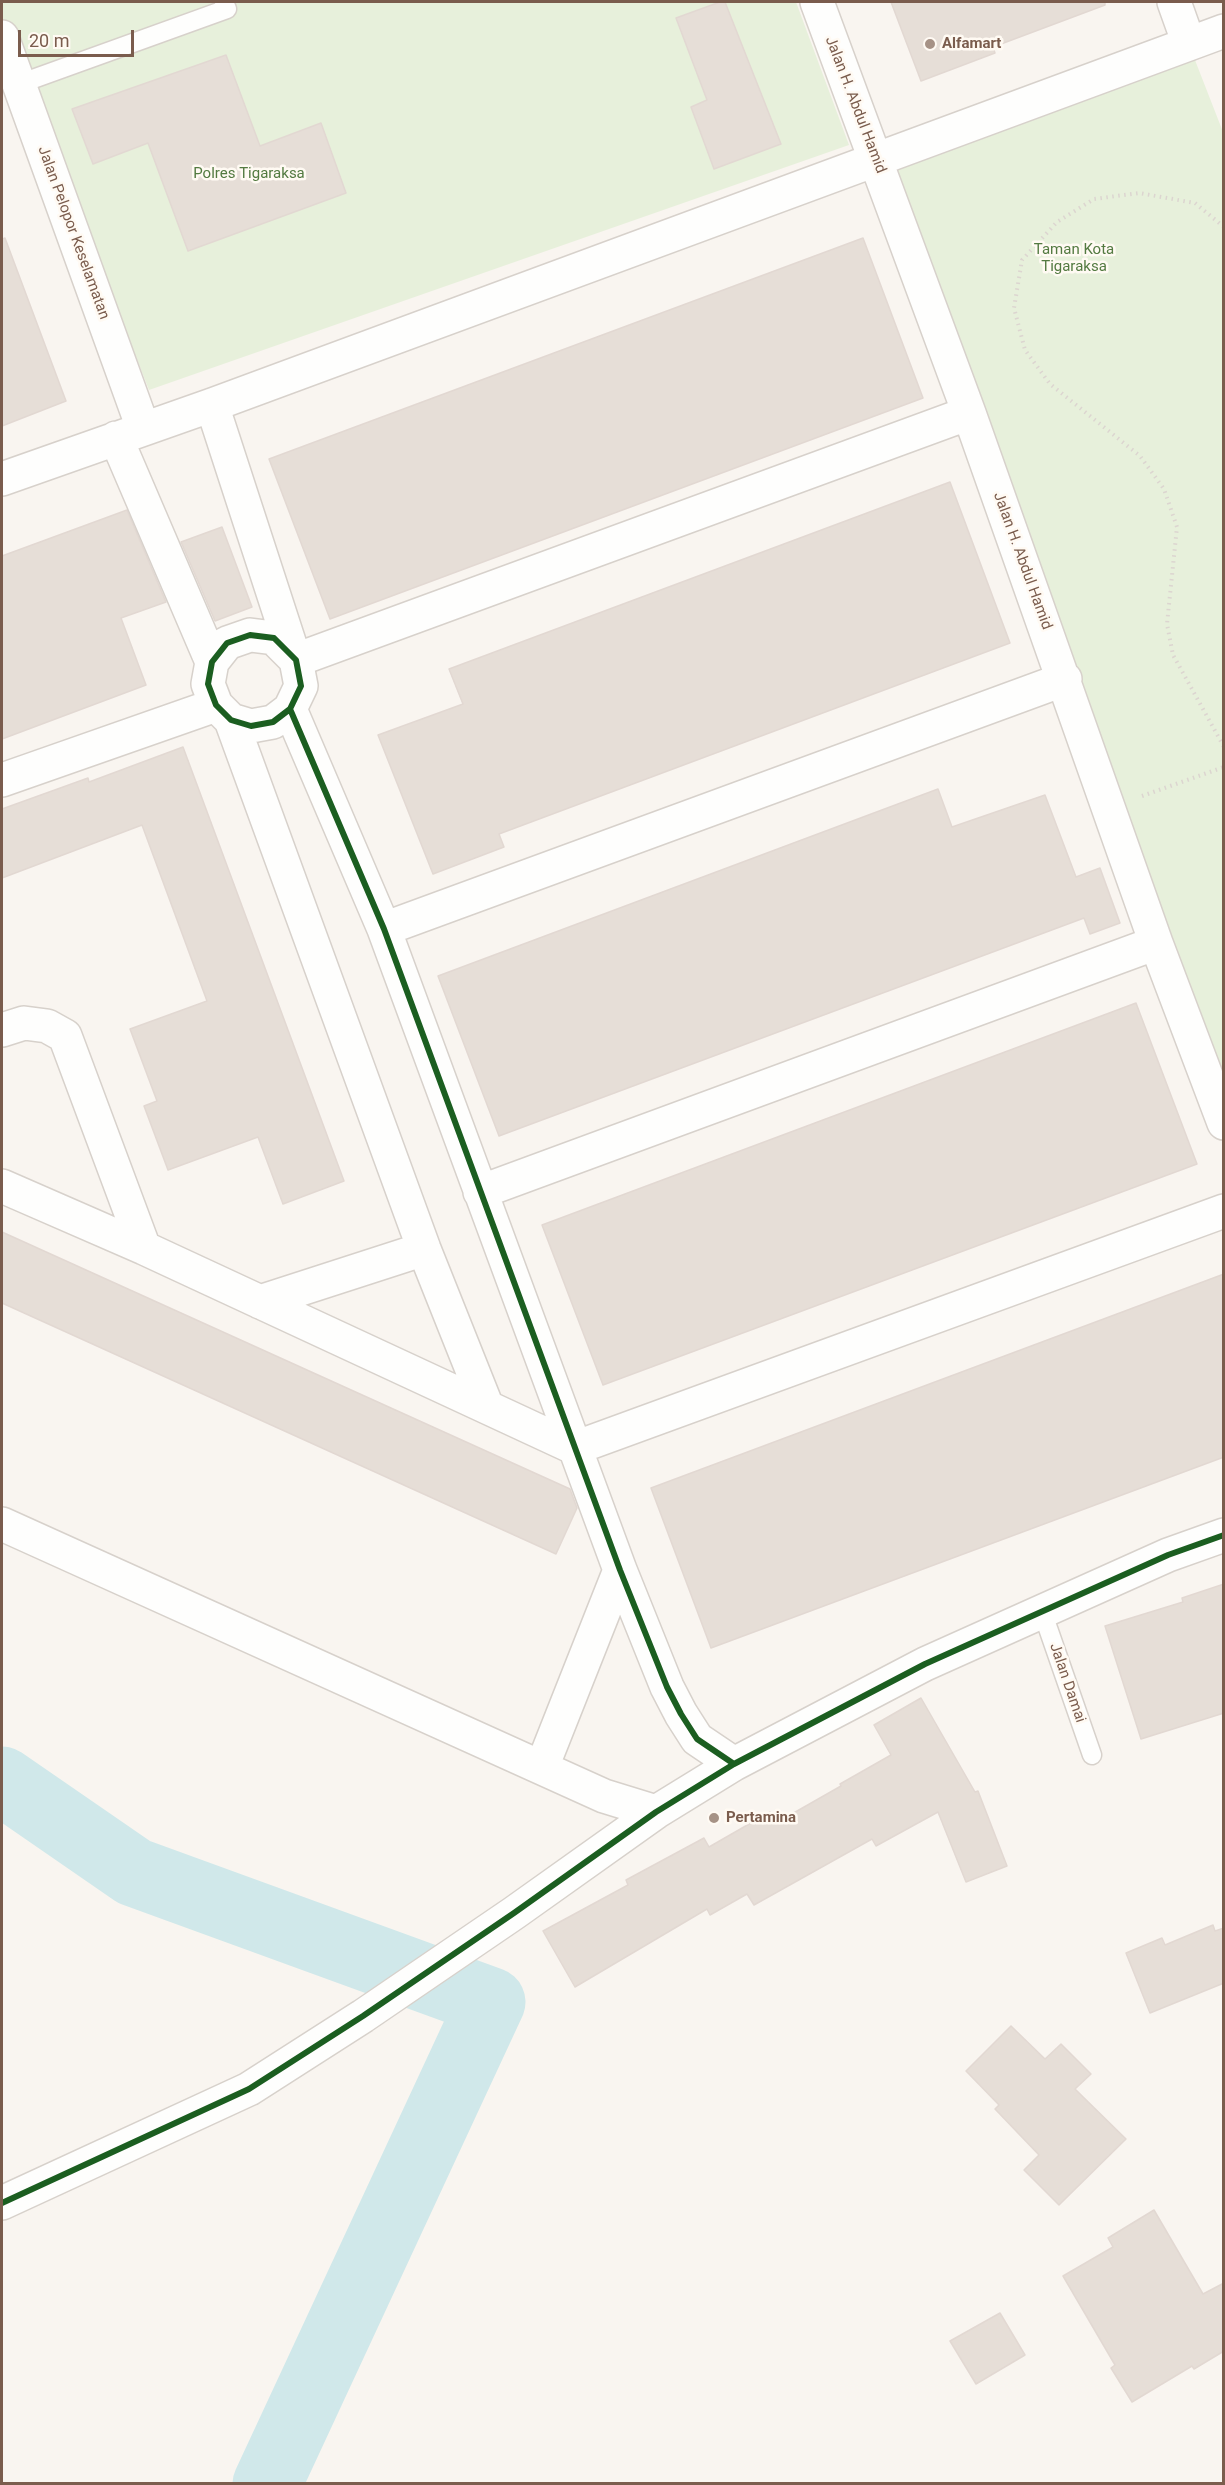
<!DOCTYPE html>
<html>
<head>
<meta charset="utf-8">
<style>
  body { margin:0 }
  #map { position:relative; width:1225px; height:2485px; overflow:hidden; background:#f9f5f0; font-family:Roboto,sans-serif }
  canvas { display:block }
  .frame { position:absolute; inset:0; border:3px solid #7a5c4d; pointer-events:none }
  .scale { position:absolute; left:18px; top:30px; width:116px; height:27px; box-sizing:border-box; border:3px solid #7a5c4d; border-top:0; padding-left:8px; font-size:18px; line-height:21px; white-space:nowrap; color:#7a5c4d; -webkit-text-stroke:4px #fffaf3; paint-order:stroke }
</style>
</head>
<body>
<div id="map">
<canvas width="1225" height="2485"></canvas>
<div class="frame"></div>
<div class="scale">20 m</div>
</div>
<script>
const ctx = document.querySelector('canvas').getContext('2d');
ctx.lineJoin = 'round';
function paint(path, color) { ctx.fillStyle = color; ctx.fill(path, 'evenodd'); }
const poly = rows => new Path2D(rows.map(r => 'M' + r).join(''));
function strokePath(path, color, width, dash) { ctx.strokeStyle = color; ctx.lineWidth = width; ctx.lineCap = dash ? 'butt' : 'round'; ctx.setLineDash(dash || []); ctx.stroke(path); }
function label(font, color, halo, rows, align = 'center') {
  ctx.font = font + ' Roboto,sans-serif'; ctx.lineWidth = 5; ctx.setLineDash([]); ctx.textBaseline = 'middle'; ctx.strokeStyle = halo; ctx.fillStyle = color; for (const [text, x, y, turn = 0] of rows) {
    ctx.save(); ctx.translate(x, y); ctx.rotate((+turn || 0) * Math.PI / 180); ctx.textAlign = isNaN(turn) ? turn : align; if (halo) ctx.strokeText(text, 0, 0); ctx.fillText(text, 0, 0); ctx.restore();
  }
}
paint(poly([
  [2,2,796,2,849,145,149,390,2,17],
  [1193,55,1223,132,1223,1112,880,167]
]), '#e7f0db');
strokePath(poly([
  [2,1781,134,1872,491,2002,267,2484]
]), '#d0e8ea', 69);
const building = poly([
  [720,2,725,2,781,144,714,169,691,107,707,100,676,18,720,2],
  [891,2,1105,2,1105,5,993,47,995,53,921,81,891,2],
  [226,55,260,146,321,123,346,193,188,251,148,143,93,164,72,109,226,55],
  [5,238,66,401,2,426,2,239,5,238],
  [863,238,923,398,330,619,269,459,863,238],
  [950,482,1010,643,499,834,504,847,433,874,378,735,463,704,449,669,950,482],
  [127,510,166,602,121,618,146,685,2,739,2,556,127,510],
  [222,527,252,607,215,621,181,542,222,527],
  [183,747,344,1181,283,1204,258,1137,168,1170,144,1106,157,1101,130,1029,207,1001,142,825,2,878,2,809,88,778,89,782,183,747],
  [938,789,952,827,1045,795,1076,877,1100,868,1120,923,1090,934,1084,918,499,1136,438,976,938,789],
  [1136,1003,1197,1164,603,1385,542,1225,1136,1003],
  [2,1232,570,1489,577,1508,556,1554,2,1303,2,1232],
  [1224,1274,1224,1457,711,1648,651,1488,1224,1274],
  [1224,1584,1224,1713,1141,1739,1105,1626,1183,1602,1182,1598,1224,1584],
  [921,1698,975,1792,978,1791,1007,1866,966,1882,938,1812,876,1846,872,1839,754,1905,747,1894,710,1915,707,1909,575,1987,543,1931,628,1885,626,1880,704,1838,709,1847,770,1812,776,1823,841,1786,840,1784,891,1755,874,1725,921,1698],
  [1213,1925,1215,1931,1224,1928,1224,1983,1150,2013,1126,1953,1162,1938,1165,1945,1213,1925],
  [1011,2026,1045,2059,1061,2044,1091,2074,1075,2089,1126,2139,1059,2205,1024,2170,1039,2155,995,2109,999,2105,966,2071,1011,2026],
  [1154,2210,1203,2294,1224,2283,1224,2351,1194,2369,1192,2366,1132,2402,1111,2368,1115,2365,1063,2276,1113,2247,1108,2238,1154,2210],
  [1000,2313,1025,2355,976,2384,950,2341,1000,2313]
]);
paint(building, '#e6ded7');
strokePath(building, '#e2d8d2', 1.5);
const service = poly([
  [19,84,227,9,224,2],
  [1042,1611,1092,1755]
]);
const minor = poly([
  [817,2,969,413,1156,943,1224,1123],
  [1174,2,1189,44],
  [2,37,143,428],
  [212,405,293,654],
  [116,438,212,662],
  [2,479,212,405,1224,31],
  [296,660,969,413],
  [290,709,273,722,251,726,231,720,216,705,208,684,212,662,227,643,250,635,274,638,296,660,301,686,290,709,384,929,620,1570,667,1687,681,1714,697,1739,734,1764],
  [231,720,424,1249,487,1407],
  [2,780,216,705],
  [384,929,1065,679],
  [2,1030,24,1023,47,1026,65,1036,144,1248],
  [2,1186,144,1248,575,1448,1224,1211],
  [480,1192,1156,943],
  [260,1302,424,1249],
  [2,1524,604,1796,656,1812],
  [542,1767,620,1570],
  [2,2203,249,2089,363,2016,514,1913,656,1812,734,1764,925,1664,1168,1555,1224,1535]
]);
strokePath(service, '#d7d1cb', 21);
strokePath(minor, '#d7d1cb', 36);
strokePath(poly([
  [1224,227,1195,203,1139,193,1094,199,1057,222,1022,260,1014,308,1025,350,1050,384,1140,456,1164,489,1177,527,1167,624,1173,655,1224,747],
  [1142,796,1224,767]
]), '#dcd5d0', 4, [1.5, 4.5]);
strokePath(service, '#fefefd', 18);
strokePath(minor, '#fefefd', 33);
strokePath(poly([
  [290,709,273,722,251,726,231,720,216,705,208,684,212,662,227,643,250,635,274,638,296,660,301,686,290,709,384,929,620,1570,667,1687,681,1714,697,1739,734,1764],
  [2,2203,249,2089,363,2016,514,1913,656,1812,734,1764,925,1664,1168,1555,1224,1535]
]), '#1b5e20', 6);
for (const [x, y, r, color] of [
  [930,44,6,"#a69286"],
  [714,1818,6,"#a69286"]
]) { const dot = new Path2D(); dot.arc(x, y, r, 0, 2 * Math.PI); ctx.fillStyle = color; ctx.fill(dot); strokePath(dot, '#fffaf3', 2); }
label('bold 15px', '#7a5c4d', '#fffaf3', [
  ["Alfamart",942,44],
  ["Pertamina",726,1818]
], 'left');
label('15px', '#7a5c4d', '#fffaf3', [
  ["Jalan H. Abdul Hamid",855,105,69],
  ["Jalan Pelopor Keselamatan",73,233,70],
  ["Jalan H. Abdul Hamid",1022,561,70],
  ["Jalan Damai",1067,1683,71]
]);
label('15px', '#537a41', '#fffaf3', [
  ["Polres Tigaraksa",249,174],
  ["Taman Kota",1074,250],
  ["Tigaraksa",1074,267]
]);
</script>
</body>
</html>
